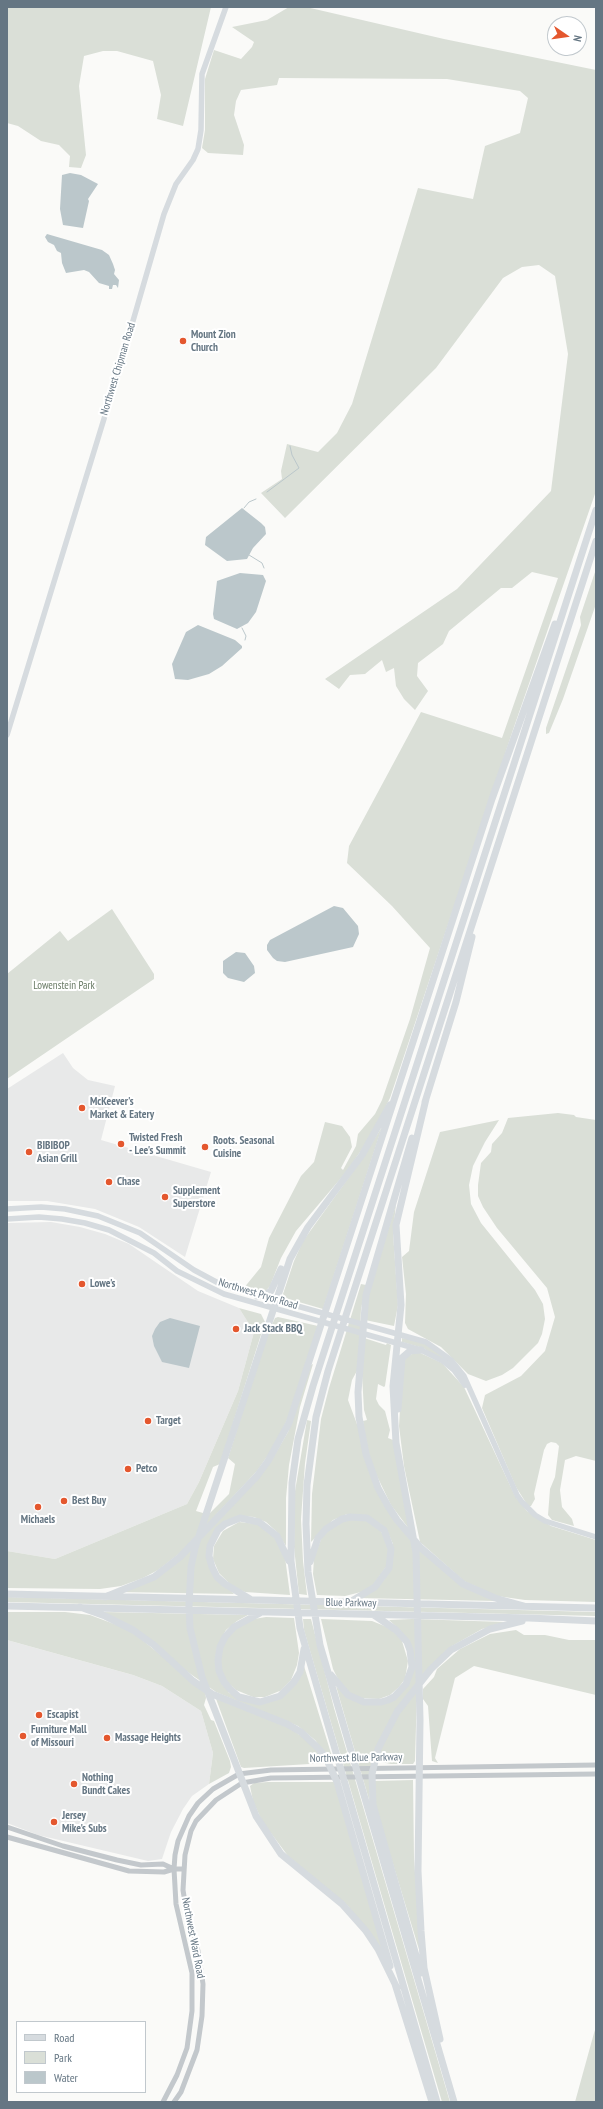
<!DOCTYPE html>
<html>
<head>
<meta charset="utf-8">
<style>
  body { margin:0 }
  #map { position:relative; width:603px; height:2109px; overflow:hidden; background:#fafaf8; font-family:"PT Sans Narrow",sans-serif }
  canvas { display:block }
  .frame { position:absolute; inset:0; border:8px solid #657683; pointer-events:none }
  .legend { position:absolute; left:16px; top:2021px; width:130px; height:72px; box-sizing:border-box; background:#fff; border:1px solid #c1c8cd; margin:0; padding:5px 7px; list-style:none; font-size:12px; color:#657683 }
  .legend li { display:flex; align-items:center; gap:8px; height:20px }
  .legend b { width:20px; border:1px solid #c1c8cd }
  .north { position:absolute; left:547px; top:16px; width:40px; height:40px; box-sizing:border-box; background:#fff; border:1px solid #c1c8cd; border-radius:50%; rotate:103deg; font-size:11px; font-weight:700; line-height:16px; text-align:center; color:#657683 }
  .north::after { content:''; display:block; margin:auto; width:14px; height:18px; background:#e4572e; clip-path:polygon(50% 0,100% 100%,50% 72%,0 100%) }
</style>
</head>
<body>
<div id="map">
<canvas width="603" height="2109"></canvas>
<div class="frame"></div>
<ul class="legend">
<li><b style="height:5px;background:#d6dbdf"></b>Road</li>
<li><b style="height:11px;background:#dadfd7"></b>Park</li>
<li><b style="height:11px;background:#bbc7cb"></b>Water</li>
</ul>
<div class="north">N</div>
</div>
<script>
const ctx = document.querySelector('canvas').getContext('2d');
ctx.lineJoin = 'round';
function paint(path, color) { ctx.fillStyle = color; ctx.fill(path, 'evenodd'); }
const poly = rows => new Path2D(rows.map(r => 'M' + r).join(''));
function strokePath(path, color, width, dash) { ctx.strokeStyle = color; ctx.lineWidth = width; ctx.lineCap = dash ? 'butt' : 'round'; ctx.setLineDash(dash || []); ctx.stroke(path); }
function label(font, color, halo, rows, align = 'center') {
  ctx.font = font + ' "PT Sans Narrow",sans-serif'; ctx.lineWidth = 4; ctx.setLineDash([]); ctx.textBaseline = 'middle'; ctx.strokeStyle = halo; ctx.fillStyle = color; for (const [text, x, y, turn = 0] of rows) {
    ctx.save(); ctx.translate(x, y); ctx.rotate((+turn || 0) * Math.PI / 180); ctx.textAlign = isNaN(turn) ? turn : align; if (halo) ctx.strokeText(text, 0, 0); ctx.fillText(text, 0, 0); ctx.restore();
  }
}
paint(poly([
  [63,1053,73,1068,88,1080,115,1086,101,1140,211,1172,185,1257,139,1227,95,1209,47,1201,7,1201,7,1089],
  [51,1222,80,1227,105,1234,129,1244,198,1291,239,1308,254,1332,238,1391,199,1482,187,1504,55,1559,7,1551,7,1223],
  [7,1640,133,1675,162,1686,201,1711,213,1753,209,1784,192,1796,183,1809,171,1832,162,1859,148,1861,38,1835,7,1823]
]), '#e8e9e9');
paint(poly([
  [7,7,211,7,183,126,157,119,161,95,153,61,117,51,103,51,84,56,79,86,86,155,81,168,69,167,70,156,59,145,41,141,18,126,7,123],
  [289,7,306,7,444,39,596,70,596,491,515,724,390,1098,371,1136,347,1171,296,1231,281,1258,270,1286,265,1292,262,1292,243,1289,261,1267,269,1238,301,1176,314,1162,325,1122,342,1126,350,1137,352,1147,341,1168,343,1170,356,1146,358,1134,375,1114,382,1100,410,1019,430,948,392,906,347,863,349,846,421,712,502,738,558,578,532,572,512,588,501,588,449,631,443,644,418,663,417,676,428,691,415,710,404,699,396,686,394,668,386,672,382,660,365,674,350,675,339,689,325,679,457,589,551,491,568,354,555,276,539,265,522,267,503,278,436,368,285,518,261,493,282,479,281,471,287,444,318,452,337,433,352,404,418,188,473,199,485,146,520,133,528,98,520,91,447,79,279,78,277,85,241,90,236,101,234,115,244,145,243,155,208,153,202,148,205,130,205,79,214,50,241,59,252,47,254,42,232,27,267,20],
  [596,569,596,604,563,699,549,733,546,734,546,728,581,625,580,617],
  [112,909,154,974,154,979,7,1079,7,974,60,931,68,941],
  [558,1113,574,1115,576,1117,596,1120,596,1461,576,1456,565,1460,560,1490,562,1507,572,1519,574,1526,552,1520,548,1515,550,1489,555,1477,559,1446,556,1443,551,1442,547,1444,544,1450,534,1494,535,1499,531,1506,528,1506,516,1487,482,1408,485,1395,521,1376,545,1351,555,1317,547,1288,497,1228,483,1207,478,1196,478,1185,481,1163,491,1152,492,1144,502,1133,508,1118],
  [499,1120,485,1142,473,1166,469,1185,471,1204,481,1223,535,1290,543,1304,545,1319,542,1334,538,1343,513,1368,502,1375,486,1381,468,1374,441,1347,408,1329,405,1323,406,1294,402,1257,409,1251,414,1212,440,1132],
  [382,1127,323,1309,285,1298,283,1294,294,1261,303,1241,357,1166],
  [396,1204,393,1232,398,1305,394,1326,365,1320,368,1296],
  [361,1284,366,1285,361,1309,358,1369,352,1380,348,1400,389,1510,454,1579,496,1601,360,1598,384,1580,393,1544,389,1535,382,1525,368,1516,347,1514,333,1520,311,1542,312,1494,321,1419,329,1388],
  [239,1308,261,1314,265,1322,220,1464,213,1467,196,1511,203,1513,207,1516,229,1494,235,1464,228,1458,267,1335,275,1318,278,1317,318,1326,290,1414,273,1448,257,1471,180,1553,158,1570,143,1578,121,1586,100,1589,7,1588,7,1551,55,1559,187,1504,199,1482,238,1391,254,1332],
  [364,1338,386,1345,387,1343,391,1345,385,1386,384,1387,378,1384,376,1399,379,1405,385,1411,390,1430,388,1438,393,1440,412,1533,391,1505,375,1472,367,1447,363,1421,367,1420,364,1410,362,1375],
  [402,1338,420,1341,440,1352,455,1368,423,1348,402,1342],
  [418,1352,442,1363,464,1387,515,1496,527,1511,551,1526,596,1540,596,1602,525,1600,497,1596,464,1581,420,1542,404,1466,399,1426,403,1362,406,1356],
  [313,1364,300,1407,289,1465,286,1498,286,1546,277,1532,266,1522,254,1517,241,1516,213,1534,210,1567,234,1594,120,1592,158,1576,270,1463,288,1432,311,1365],
  [307,1420,311,1421,305,1463,301,1519,303,1561,307,1595,299,1594,294,1547,295,1491],
  [341,1520,366,1520,379,1528,388,1544,388,1564,373,1585,361,1592,345,1596,317,1595,313,1574,314,1558,323,1534],
  [239,1522,257,1524,276,1539,285,1557,290,1595,245,1592,233,1587,219,1573,213,1559,214,1546,223,1531],
  [7,1597,596,1612,596,1616,7,1602],
  [7,1612,65,1612,90,1615,130,1630,205,1691,206,1698,204,1705,211,1720,214,1721,230,1761,231,1767,229,1773,209,1784,213,1753,201,1711,162,1686,133,1675,7,1640],
  [103,1612,248,1615,237,1621,226,1630,217,1647,215,1662,229,1693,271,1701,304,1666,334,1763,332,1763,315,1740,298,1726,216,1692],
  [266,1617,294,1618,299,1653,297,1665,291,1680,282,1690,265,1697,253,1697,236,1690,226,1681,221,1670,221,1649,232,1630,254,1619],
  [303,1619,311,1619,334,1708,450,2102,442,2102,304,1630],
  [321,1619,372,1621,392,1629,402,1641,408,1661,405,1679,399,1687,390,1695,379,1699,361,1698,350,1693,338,1679,333,1669],
  [412,1619,505,1622,482,1629,452,1646,394,1712,376,1747,369,1781,370,1803,336,1686,349,1699,388,1702,413,1672,401,1631,389,1620],
  [516,1630,524,1635,545,1635,569,1640,596,1640,596,1695,474,1666,455,1678,435,1758,438,1763,432,1761,428,1706,423,1699,423,1689,434,1677,437,1669,460,1649,490,1634],
  [417,1690,415,1761,413,1764,391,1764,376,1761,391,1724],
  [215,1696,288,1727,310,1742,326,1763,244,1768,241,1767],
  [413,1780,414,1858,421,1956,376,1808,374,1781],
  [268,1782,335,1782,386,1959,348,1906,288,1856,262,1821,253,1801,250,1786,254,1783],
  [596,2027,596,2102,575,2102,594,2033]
]), '#dadfd7');
paint(poly([
  [70,173,81,175,98,184,88,199,89,201,83,228,63,225,60,209,62,175],
  [47,234,102,250,109,255,113,264,115,270,114,274,119,280,118,288,116,285,113,285,112,289,109,289,109,286,99,283,89,272,84,270,66,273,62,263,61,253,57,251,54,245,48,242,45,237],
  [242,508,261,523,265,527,266,534,253,548,247,559,227,561,205,545,206,537],
  [240,573,263,575,266,581,256,612,248,623,237,629,214,619,213,614,217,581],
  [198,625,235,640,242,646,242,648,222,666,209,674,188,680,175,679,172,664,186,632],
  [334,906,343,908,358,926,359,934,353,947,285,962,277,961,273,958,267,950,267,945,270,940],
  [236,952,245,953,254,966,255,973,244,982,228,978,223,973,223,961],
  [170,1318,200,1326,189,1368,162,1362,154,1346,152,1336,155,1329,160,1322]
]), '#bbc7cb');
strokePath(poly([
  [267,492,299,468,292,455,290,446],
  [244,508,249,502,256,499],
  [249,555,262,563,264,568],
  [242,628,246,636,245,640]
]), '#bbc7cb', 1);
strokePath(poly([
  [7,1827,63,1846,117,1860,141,1865,163,1864,174,1869],
  [7,1837,129,1871,164,1872,174,1869,183,1869],
  [163,2102,177,2075,187,2048,192,2011,192,1973,176,1904,174,1869,175,1855,178,1841,189,1816,198,1803,213,1789,239,1774,271,1770,596,1765],
  [174,2102,181,2092,197,2050,202,2016,203,1984,198,1951,187,1915,183,1890,185,1855,191,1831,196,1821,216,1800,242,1783,271,1778,596,1774]
]), '#c3c8cc', 5);
strokePath(poly([
  [7,735,115,383,164,214,176,184,193,160,198,149,201,130,202,74,226,7],
  [7,1209,41,1207,65,1209,98,1216,140,1233,194,1270,222,1285,426,1342,451,1360,464,1376,517,1495,522,1502,535,1515,545,1521,596,1537],
  [7,1219,39,1217,62,1219,85,1223,109,1230,154,1253,177,1271,224,1294,421,1350,443,1361,454,1370,465,1385]
]), '#d6dbdf', 5.5);
strokePath(poly([
  [426,1099,396,1225,401,1305,393,1386,396,1443,416,1553,420,1720,418,1871,421,1931,424,1968,440,2039],
  [425,1102,456,1002,472,937],
  [390,1105,362,1155,308,1227,290,1259,195,1548,191,1567,189,1605,190,1628,202,1677,256,1816,281,1854,342,1904,366,1931,378,1949,397,1988],
  [412,1138,366,1295,358,1392,359,1417,366,1454,378,1488,388,1506,397,1520,421,1548,463,1584,495,1598,524,1606],
  [257,1296,265,1295,271,1291,281,1269],
  [398,1409,402,1358,410,1351,421,1350],
  [310,1562,318,1538,326,1529,342,1519,350,1517,367,1518,384,1530,391,1549,389,1568,375,1587,350,1602],
  [7,1594,596,1608],
  [105,1597,154,1577,180,1557,257,1476,268,1461,289,1423,492,799,555,624],
  [250,1599,225,1584,217,1577,212,1567,209,1556,210,1546,218,1530,225,1524,240,1518,259,1522,277,1536,289,1561],
  [7,1606,529,1618,596,1621],
  [80,1607,105,1616,133,1630,154,1645,193,1681,212,1694,287,1724,301,1732,319,1749,326,1758,337,1782,390,1966],
  [260,1613,234,1627,225,1637,220,1647,218,1660,219,1671,224,1682,230,1689,239,1697,260,1702,280,1696,294,1682,300,1672,304,1649],
  [331,1675,348,1695,364,1702,381,1702,388,1700,394,1697,406,1684,412,1667,410,1650,407,1642,396,1630,374,1615],
  [421,1973,373,1805,372,1774,378,1749,397,1712,431,1669,451,1650,490,1629,522,1621],
  [395,1984,432,2102],
  [437,2102,300,1628,291,1561,292,1483,298,1439,313,1386,596,510],
  [454,2102,320,1645,308,1572,306,1524,307,1485,316,1417,328,1371,596,541]
]), '#d6dbdf', 7);
for (const [x, y, r, color] of [
  [183,341,4,"#e4572e"],
  [82,1108,4,"#e4572e"],
  [121,1144,4,"#e4572e"],
  [205,1147,4,"#e4572e"],
  [29,1152,4,"#e4572e"],
  [109,1182,4,"#e4572e"],
  [165,1197,4,"#e4572e"],
  [82,1284,4,"#e4572e"],
  [236,1329,4,"#e4572e"],
  [148,1421,4,"#e4572e"],
  [128,1469,4,"#e4572e"],
  [64,1501,4,"#e4572e"],
  [38,1507,4,"#e4572e"],
  [39,1715,4,"#e4572e"],
  [23,1736,4,"#e4572e"],
  [107,1738,4,"#e4572e"],
  [74,1784,4,"#e4572e"],
  [54,1822,4,"#e4572e"]
]) { const dot = new Path2D(); dot.arc(x, y, r, 0, 2 * Math.PI); ctx.fillStyle = color; ctx.fill(dot); strokePath(dot, '#fff', 1.5); }
label('bold 11px', '#657683', '#fff', [
  ["Mount Zion",191,335],
  ["Church",191,348],
  ["McKeever's",90,1102],
  ["Market & Eatery",90,1115],
  ["Twisted Fresh",129,1138],
  ["- Lee's Summit",129,1151],
  ["Roots. Seasonal",213,1141],
  ["Cuisine",213,1154],
  ["BIBIBOP",37,1146],
  ["Asian Grill",37,1159],
  ["Chase",117,1182],
  ["Supplement",173,1191],
  ["Superstore",173,1204],
  ["Lowe's",90,1284],
  ["Jack Stack BBQ",244,1329],
  ["Target",156,1421],
  ["Petco",136,1469],
  ["Best Buy",72,1501],
  ["Michaels",38,1520,"center"],
  ["Escapist",47,1715],
  ["Furniture Mall",31,1730],
  ["of Missouri",31,1743],
  ["Massage Heights",115,1738],
  ["Nothing",82,1778],
  ["Bundt Cakes",82,1791],
  ["Jersey",62,1816],
  ["Mike's Subs",62,1829]
], 'left');
label('11px', '#657683', '#fff', [
  ["Northwest Chipman Road",118,369,-73],
  ["Northwest Pryor Road",258,1294,17],
  ["Blue Parkway",351,1603,1],
  ["Northwest Blue Parkway",356,1758,-1],
  ["Northwest Ward Road",193,1938,79]
]);
label('11px', '#687a64', '#fff', [
  ["Lowenstein Park",64,986]
]);
</script>
</body>
</html>
